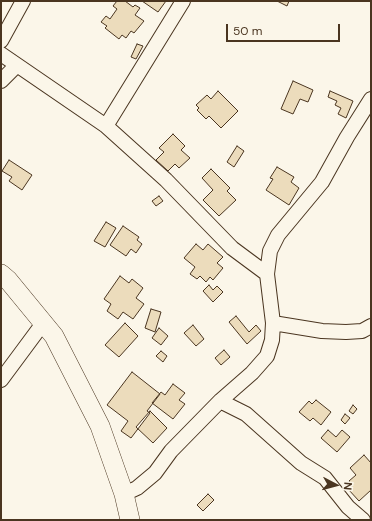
<!DOCTYPE html>
<html>
<head>
<meta charset="utf-8">
<style>
  body { margin:0 }
  #map { position:relative; width:372px; height:521px; overflow:hidden; background:#fbf6e9; font-family:"DM Sans",sans-serif }
  canvas { display:block }
  .frame { position:absolute; inset:0; border:2px solid #4a3520; pointer-events:none }
  .north { position:absolute; left:316px; top:465px; width:40px; height:40px; -webkit-text-stroke:3px #fbf6e9; paint-order:stroke; rotate:96deg; font-size:11px; font-weight:700; line-height:16px; text-align:center; color:#4a3520 }
  .north::after { content:''; display:block; margin:auto; width:14px; height:18px; background:#4a3520; clip-path:polygon(50% 0,100% 100%,50% 72%,0 100%) }
  .scale { position:absolute; left:226px; top:24px; width:114px; height:18px; box-sizing:border-box; border:2px solid #4a3520; border-top:0; padding-left:5px; font-size:12px; line-height:14px; white-space:nowrap; color:#4a3520; -webkit-text-stroke:3px #fbf6e9; paint-order:stroke }
</style>
</head>
<body>
<div id="map">
<canvas width="372" height="521"></canvas>
<div class="frame"></div>
<div class="north">N</div>
<div class="scale">50 m</div>
</div>
<script>
const ctx = document.querySelector('canvas').getContext('2d');
ctx.lineJoin = 'round';
function paint(path, color) { ctx.fillStyle = color; ctx.fill(path, 'evenodd'); }
const poly = rows => new Path2D(rows.map(r => 'M' + r).join(''));
function strokePath(path, color, width, dash) { ctx.strokeStyle = color; ctx.lineWidth = width; ctx.lineCap = dash ? 'butt' : 'round'; ctx.setLineDash(dash || []); ctx.stroke(path); }
const building = poly([
  [117,1,125,1,133,7,135,5,140,8,135,15,144,21,134,33,131,31,126,38,122,35,119,39,105,28,107,26,101,22,106,16,110,19,117,9,113,6,117,1],
  [142,1,166,1,158,12,142,1],
  [277,1,289,1,287,6,277,1],
  [137,44,143,46,136,59,131,57,137,44],
  [293,81,313,90,308,102,300,99,293,114,281,109,293,81],
  [218,91,238,111,221,128,209,116,206,119,197,110,199,108,196,105,207,95,211,99,218,91],
  [330,91,353,101,346,118,338,114,341,108,335,105,337,101,328,97,330,91],
  [173,134,185,146,181,150,190,158,179,168,175,164,168,171,156,160,164,152,159,148,173,134],
  [237,146,244,151,234,167,227,162,237,146],
  [9,160,32,175,22,190,9,181,12,177,2,171,9,160],
  [277,167,294,177,291,182,299,188,289,205,266,190,273,179,270,178,277,167],
  [211,169,230,188,227,191,236,200,219,216,203,200,213,190,202,178,211,169],
  [159,196,163,201,156,206,152,201,159,196],
  [106,222,116,228,105,247,94,241,106,222],
  [123,226,139,237,137,240,142,244,136,253,131,249,126,256,110,245,123,226],
  [196,244,203,250,208,244,223,257,217,263,223,268,213,280,210,277,206,282,200,276,197,279,190,274,195,267,184,258,196,244],
  [120,276,129,283,132,279,143,288,136,298,144,304,133,319,123,312,118,319,107,311,111,304,104,299,120,276],
  [209,285,213,290,217,286,223,292,213,302,203,291,209,285],
  [151,309,161,312,155,332,145,328,151,309],
  [236,316,249,332,256,325,261,331,247,344,229,322,236,316],
  [125,323,138,336,119,357,105,345,125,323],
  [193,325,204,339,196,346,184,333,193,325],
  [159,328,168,336,161,345,152,338,159,328],
  [224,350,230,357,221,365,215,358,224,350],
  [161,351,167,356,163,362,156,356,161,351],
  [132,372,160,394,147,411,150,413,131,438,121,431,128,421,107,405,132,372],
  [173,384,185,393,179,400,185,404,173,419,152,403,161,392,165,395,173,384],
  [316,400,331,412,321,425,313,418,310,421,299,412,309,401,312,404,316,400],
  [353,405,357,409,353,414,349,411,353,405],
  [150,411,167,428,153,443,136,427,150,411],
  [345,414,350,418,345,424,341,420,345,414],
  [328,430,336,437,342,430,350,437,337,452,321,438,328,430],
  [364,455,371,463,371,490,359,501,348,489,352,485,349,481,356,475,350,468,364,455],
  [208,494,214,500,203,511,197,505,208,494]
]);
paint(building, '#ecdcbc');
strokePath(building, '#4a3520', 1);
const street = poly([
  [1,41,23,1],
  [1,54,106,126,183,1],
  [1,81,17,65],
  [106,126,166,180,232,248,267,274],
  [273,323,322,331,346,332,362,331,371,326],
  [1,380,44,322],
  [220,401,246,414,301,463,325,478,348,507,363,520],
  [124,494,137,488,155,473,171,451,220,401,252,373,267,356,272,340,273,323,267,274,270,251,278,235,322,182,347,137,371,99]
]);
const secondary = poly([
  [1,274,8,280,54,336,100,426,124,494,130,520]
]);
strokePath(street, '#4a3520', 16);
strokePath(secondary, '#4a3520', 20);
strokePath(street, '#fbf6e9', 14);
strokePath(secondary, '#fbf6e9', 19);
</script>
</body>
</html>
